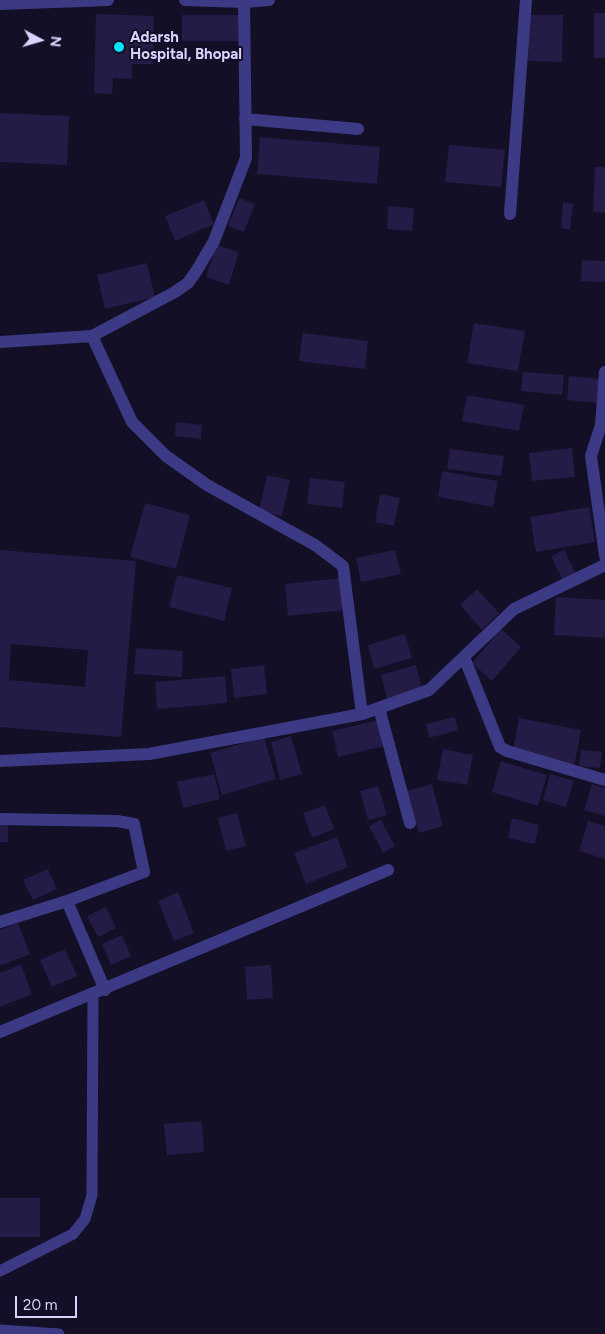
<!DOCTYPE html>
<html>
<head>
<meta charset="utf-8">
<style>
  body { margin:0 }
  #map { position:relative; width:605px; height:1334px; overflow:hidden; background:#130f26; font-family:Figtree,sans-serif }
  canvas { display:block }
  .north { position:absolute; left:15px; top:15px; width:50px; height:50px; -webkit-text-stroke:4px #130f26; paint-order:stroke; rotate:96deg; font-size:14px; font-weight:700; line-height:20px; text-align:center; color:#d9d4ff }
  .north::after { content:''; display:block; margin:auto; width:18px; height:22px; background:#d9d4ff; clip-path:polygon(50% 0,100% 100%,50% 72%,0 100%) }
  .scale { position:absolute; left:15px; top:1296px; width:62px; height:22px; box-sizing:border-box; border:2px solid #d9d4ff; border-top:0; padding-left:6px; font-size:15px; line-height:18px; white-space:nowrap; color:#d9d4ff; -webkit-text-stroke:4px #130f26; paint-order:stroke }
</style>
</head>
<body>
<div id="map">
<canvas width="605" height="1334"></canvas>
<div class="north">N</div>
<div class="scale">20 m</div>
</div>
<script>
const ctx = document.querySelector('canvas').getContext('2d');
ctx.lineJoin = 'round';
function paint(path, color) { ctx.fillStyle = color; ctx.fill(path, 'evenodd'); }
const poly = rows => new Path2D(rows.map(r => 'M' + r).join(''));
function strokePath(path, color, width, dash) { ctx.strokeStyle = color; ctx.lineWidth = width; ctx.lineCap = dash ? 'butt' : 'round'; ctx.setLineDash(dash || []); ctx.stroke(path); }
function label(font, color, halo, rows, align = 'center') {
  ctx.font = font + ' Figtree,sans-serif'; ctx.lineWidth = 4; ctx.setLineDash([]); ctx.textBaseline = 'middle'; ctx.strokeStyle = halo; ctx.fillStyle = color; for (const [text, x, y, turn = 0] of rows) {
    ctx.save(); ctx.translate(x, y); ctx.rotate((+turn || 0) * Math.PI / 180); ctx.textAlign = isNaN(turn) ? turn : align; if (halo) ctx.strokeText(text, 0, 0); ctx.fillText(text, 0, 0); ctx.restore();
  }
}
paint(poly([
  [594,13,605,13,605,58,594,58],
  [96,14,154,16,153,64,132,64,132,79,113,78,112,94,94,93],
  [182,15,240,15,239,41,182,41],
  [529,15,563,15,562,62,528,61],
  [0,113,69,116,67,165,0,162],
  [260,137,380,147,377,184,257,174],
  [449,145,505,150,501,187,445,182],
  [595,167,605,167,605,213,593,212],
  [239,198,255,204,244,232,228,226],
  [204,200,214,224,175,241,165,216],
  [563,202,573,204,570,230,561,228],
  [388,206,414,208,412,231,387,229],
  [216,245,239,252,229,285,206,277],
  [582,260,605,261,605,282,581,281],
  [147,263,155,297,105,309,97,275],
  [474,323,525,331,518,371,467,363],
  [303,333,368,341,365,369,299,361],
  [523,372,564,375,562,395,521,391],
  [569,376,601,379,598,403,567,400],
  [467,395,524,405,519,431,462,421],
  [176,422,202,425,201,439,175,436],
  [572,448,575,477,532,481,529,453],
  [450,449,504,456,501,476,447,469],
  [442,471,498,481,493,507,438,497],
  [267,475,290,480,282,516,259,511],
  [310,478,345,482,342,508,307,504],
  [380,494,400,498,394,526,375,522],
  [145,503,190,515,176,569,130,557],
  [589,507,595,542,536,552,530,517],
  [0,550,136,561,121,737,0,727],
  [11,644,88,650,85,687,9,680],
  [395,550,401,574,361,582,356,558],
  [564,550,577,576,564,583,551,556],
  [177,575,232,588,224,621,169,607],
  [341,578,344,610,288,616,285,584],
  [477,589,499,613,482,630,460,605],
  [556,597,605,600,605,638,554,635],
  [501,629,521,647,492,681,472,663],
  [405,634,412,658,374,669,368,645],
  [136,648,183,651,182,677,134,674],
  [264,665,267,694,234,698,231,669],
  [416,665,422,689,387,699,381,675],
  [225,676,227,703,157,709,155,682],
  [455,717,458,730,429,738,426,724],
  [519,718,581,730,574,767,513,750],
  [378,720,384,746,338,757,332,731],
  [291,736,302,774,280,780,271,742],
  [264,737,276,779,222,795,210,753],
  [443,749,473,755,467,785,437,780],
  [581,750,602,752,600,768,579,766],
  [501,761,547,775,538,806,492,792],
  [214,774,220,799,183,808,177,782],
  [550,774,574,781,566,807,543,800],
  [432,784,443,826,419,833,407,791],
  [592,784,605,788,605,816,584,810],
  [378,786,387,815,368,820,360,791],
  [325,805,334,829,312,838,303,813],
  [237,813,246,846,226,851,218,818],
  [512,818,539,825,535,844,508,838],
  [381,820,395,846,383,853,369,826],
  [588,821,605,826,605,859,579,851],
  [0,823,8,823,8,842,0,842],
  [337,837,348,867,306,884,294,853],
  [48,869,57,889,33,900,23,880],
  [178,892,194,933,174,941,158,901],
  [106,907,116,928,98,937,87,916],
  [18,923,30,954,0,966,0,930],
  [122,935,131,956,111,965,102,944],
  [65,949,77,976,52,987,40,960],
  [21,964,32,994,0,1007,0,973],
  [271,965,273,998,247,1000,245,967],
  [202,1121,204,1152,167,1155,164,1124],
  [0,1198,40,1198,40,1237,0,1237]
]), '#241b47');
strokePath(poly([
  [0,1271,73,1234,85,1219,92,1195,93,994],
  [0,1330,59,1334]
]), '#3d3a85', 11);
strokePath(poly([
  [245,119,358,129],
  [510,214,526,0],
  [92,336,132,422,166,456,207,485,315,545,343,566,362,714],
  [0,342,92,336,175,292,188,283,197,270,214,241,246,158,244,2],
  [605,372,601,425,591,456,605,556],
  [464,657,500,747,507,751,605,780],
  [379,708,410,823],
  [0,761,149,754,362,714,429,690,514,609,605,565],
  [0,819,117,821,134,824,144,872,67,901,0,922],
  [67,901,105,990],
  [0,1032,388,870]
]), '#3d3a85', 12);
strokePath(poly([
  [185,0,244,2,269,0],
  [0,4,108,0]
]), '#3d3a85', 12);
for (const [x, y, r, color] of [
  [119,47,6,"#00e5ff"]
]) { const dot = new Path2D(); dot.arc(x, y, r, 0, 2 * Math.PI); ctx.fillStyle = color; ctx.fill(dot); strokePath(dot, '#130f26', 2); }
label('bold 15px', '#d9d4ff', '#130f26', [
  ["Adarsh",130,38],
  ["Hospital, Bhopal",130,55]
], 'left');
</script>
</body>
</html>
